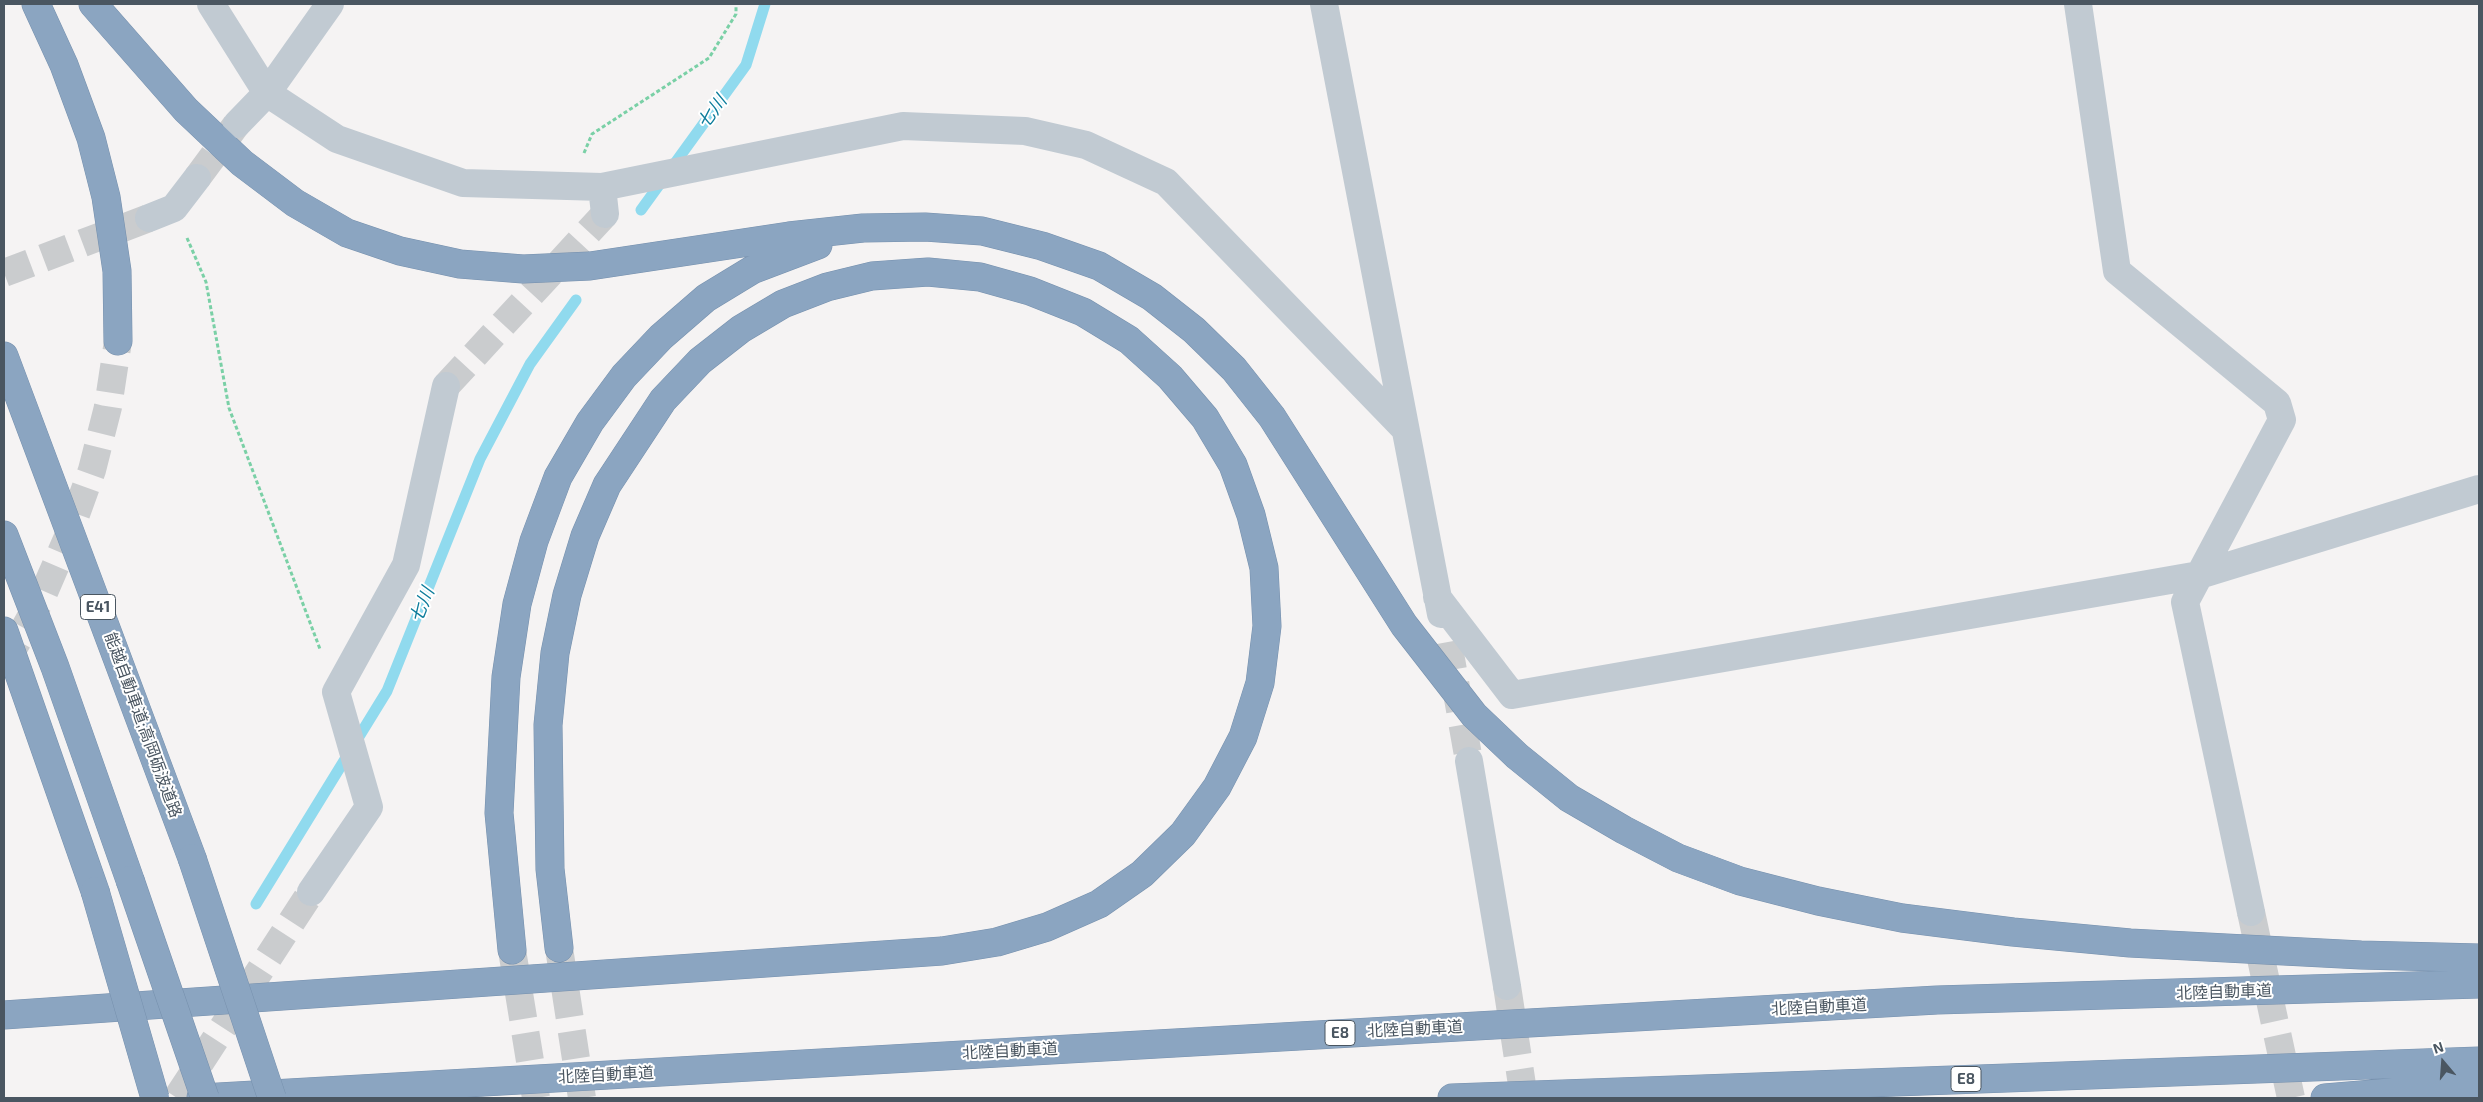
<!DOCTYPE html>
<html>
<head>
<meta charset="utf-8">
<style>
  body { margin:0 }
  #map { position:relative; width:2483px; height:1102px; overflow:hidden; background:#f5f3f3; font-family:"Exo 2",sans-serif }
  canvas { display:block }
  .frame { position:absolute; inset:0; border:5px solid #4a5661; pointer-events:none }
  .north { position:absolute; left:2418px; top:1037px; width:50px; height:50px; -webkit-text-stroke:4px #fff; paint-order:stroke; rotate:342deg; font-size:14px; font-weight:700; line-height:20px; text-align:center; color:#4a5661 }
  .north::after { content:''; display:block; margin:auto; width:18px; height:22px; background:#4a5661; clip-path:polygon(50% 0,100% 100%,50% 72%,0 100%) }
</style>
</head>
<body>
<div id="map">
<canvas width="2483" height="1102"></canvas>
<div class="frame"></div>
<div class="north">N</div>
</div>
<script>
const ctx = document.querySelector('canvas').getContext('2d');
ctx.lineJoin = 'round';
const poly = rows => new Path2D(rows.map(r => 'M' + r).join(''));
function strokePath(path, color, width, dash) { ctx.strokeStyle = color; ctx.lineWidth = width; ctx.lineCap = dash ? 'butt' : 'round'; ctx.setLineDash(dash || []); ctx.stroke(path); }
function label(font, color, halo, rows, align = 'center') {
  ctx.font = font + ' "Exo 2","Noto Sans JP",sans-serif'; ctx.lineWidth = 4; ctx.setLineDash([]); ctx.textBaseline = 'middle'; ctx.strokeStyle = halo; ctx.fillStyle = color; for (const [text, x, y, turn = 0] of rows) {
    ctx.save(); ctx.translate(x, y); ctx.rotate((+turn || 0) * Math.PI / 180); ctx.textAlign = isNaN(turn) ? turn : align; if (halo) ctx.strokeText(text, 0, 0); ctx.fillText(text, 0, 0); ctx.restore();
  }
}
strokePath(poly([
  [641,210,746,65,765,4],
  [256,904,387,691,480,459,530,364,576,300]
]), '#90daee', 11);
strokePath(poly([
  [197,178,236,125],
  [4,273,149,218],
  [446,386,605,214],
  [1448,642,1469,761],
  [2251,912,2291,1098],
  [1507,986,1524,1098],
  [177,1098,311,892]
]), '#caccce', 28, [28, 14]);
strokePath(poly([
  [4,665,42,597,67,539,92,470,108,407,118,341],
  [559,948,582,1098],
  [512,950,536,1098]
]), '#caccce', 28, [28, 14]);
const highway = poly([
  [36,4,64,65,91,138,106,197,117,271,118,341],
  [93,4,186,110,242,163,295,203,347,233,400,251,460,264,523,269,590,266,789,236,863,228,925,227,982,231,1042,246,1099,266,1152,297,1194,330,1234,369,1272,417,1404,625,1474,715,1517,756,1569,798,1624,830,1678,858,1740,881,1818,901,1902,918,2013,932,2130,943,2361,955,2479,958],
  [4,356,192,858],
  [4,535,55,667,130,880],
  [4,631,95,891],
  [512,950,499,813,506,677,517,604,534,541,558,477,590,422,624,376,661,337,706,298,752,270,818,245],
  [4,1015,942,951,997,942,1047,927,1099,904,1142,874,1183,834,1217,787,1243,737,1260,683,1267,626,1264,568,1251,515,1233,465,1205,418,1170,377,1129,340,1083,312,1030,291,980,277,928,272,872,276,827,287,783,304,741,329,700,361,663,400,607,485,585,536,567,595,555,653,548,725,550,869,559,948],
  [201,1098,1937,1000,2479,984],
  [1452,1098,2479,1061],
  [2325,1098,2479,1085]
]);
strokePath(highway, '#7690ad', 29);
strokePath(poly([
  [584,153,592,134,709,58,736,14,736,4],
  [187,238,206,282,229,408,320,649]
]), '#7ad0a6', 3, [4, 2.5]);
strokePath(poly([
  [211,4,267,93,337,139,463,183,602,187,903,126,1025,131,1086,145,1166,182,1405,429],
  [1324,4,1441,614],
  [2078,4,2117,271,2277,403,2282,420,2185,602,2251,912],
  [237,124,267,93,330,4],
  [602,187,605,214],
  [149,218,174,208,197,178],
  [1437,597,1512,695,2199,575,2479,489],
  [1469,761,1507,986],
  [311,892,369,807,336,692,406,565,446,386]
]), '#c1cad2', 28);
strokePath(highway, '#8ba5c1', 28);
const highwayBridge = poly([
  [192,858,272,1098],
  [130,880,205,1098],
  [95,891,155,1098]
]);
strokePath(highwayBridge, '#7690ad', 29, []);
strokePath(highwayBridge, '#8ba5c1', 28);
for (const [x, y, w] of [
  [98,607,35],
  [1340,1033,30],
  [1966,1079,30]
]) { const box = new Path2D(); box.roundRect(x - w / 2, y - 12.5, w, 25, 4); ctx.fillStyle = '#fff'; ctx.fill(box); strokePath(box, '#4a5661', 1); }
label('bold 15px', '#4a5661', null, [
  ["E41",98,607],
  ["E8",1340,1033],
  ["E8",1966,1079]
]);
label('16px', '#4a5661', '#fff', [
  ["能越自動車道;高岡砺波道路",143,725,70],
  ["北陸自動車道",2224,992,-2],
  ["北陸自動車道",1819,1007,-3],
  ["北陸自動車道",1415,1029,-3],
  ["北陸自動車道",1010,1051,-3],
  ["北陸自動車道",606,1075,-3]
]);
label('italic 18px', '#0c7c9b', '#fff', [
  ["七川",712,112,-54],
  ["七川",422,605,-68]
]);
</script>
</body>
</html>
